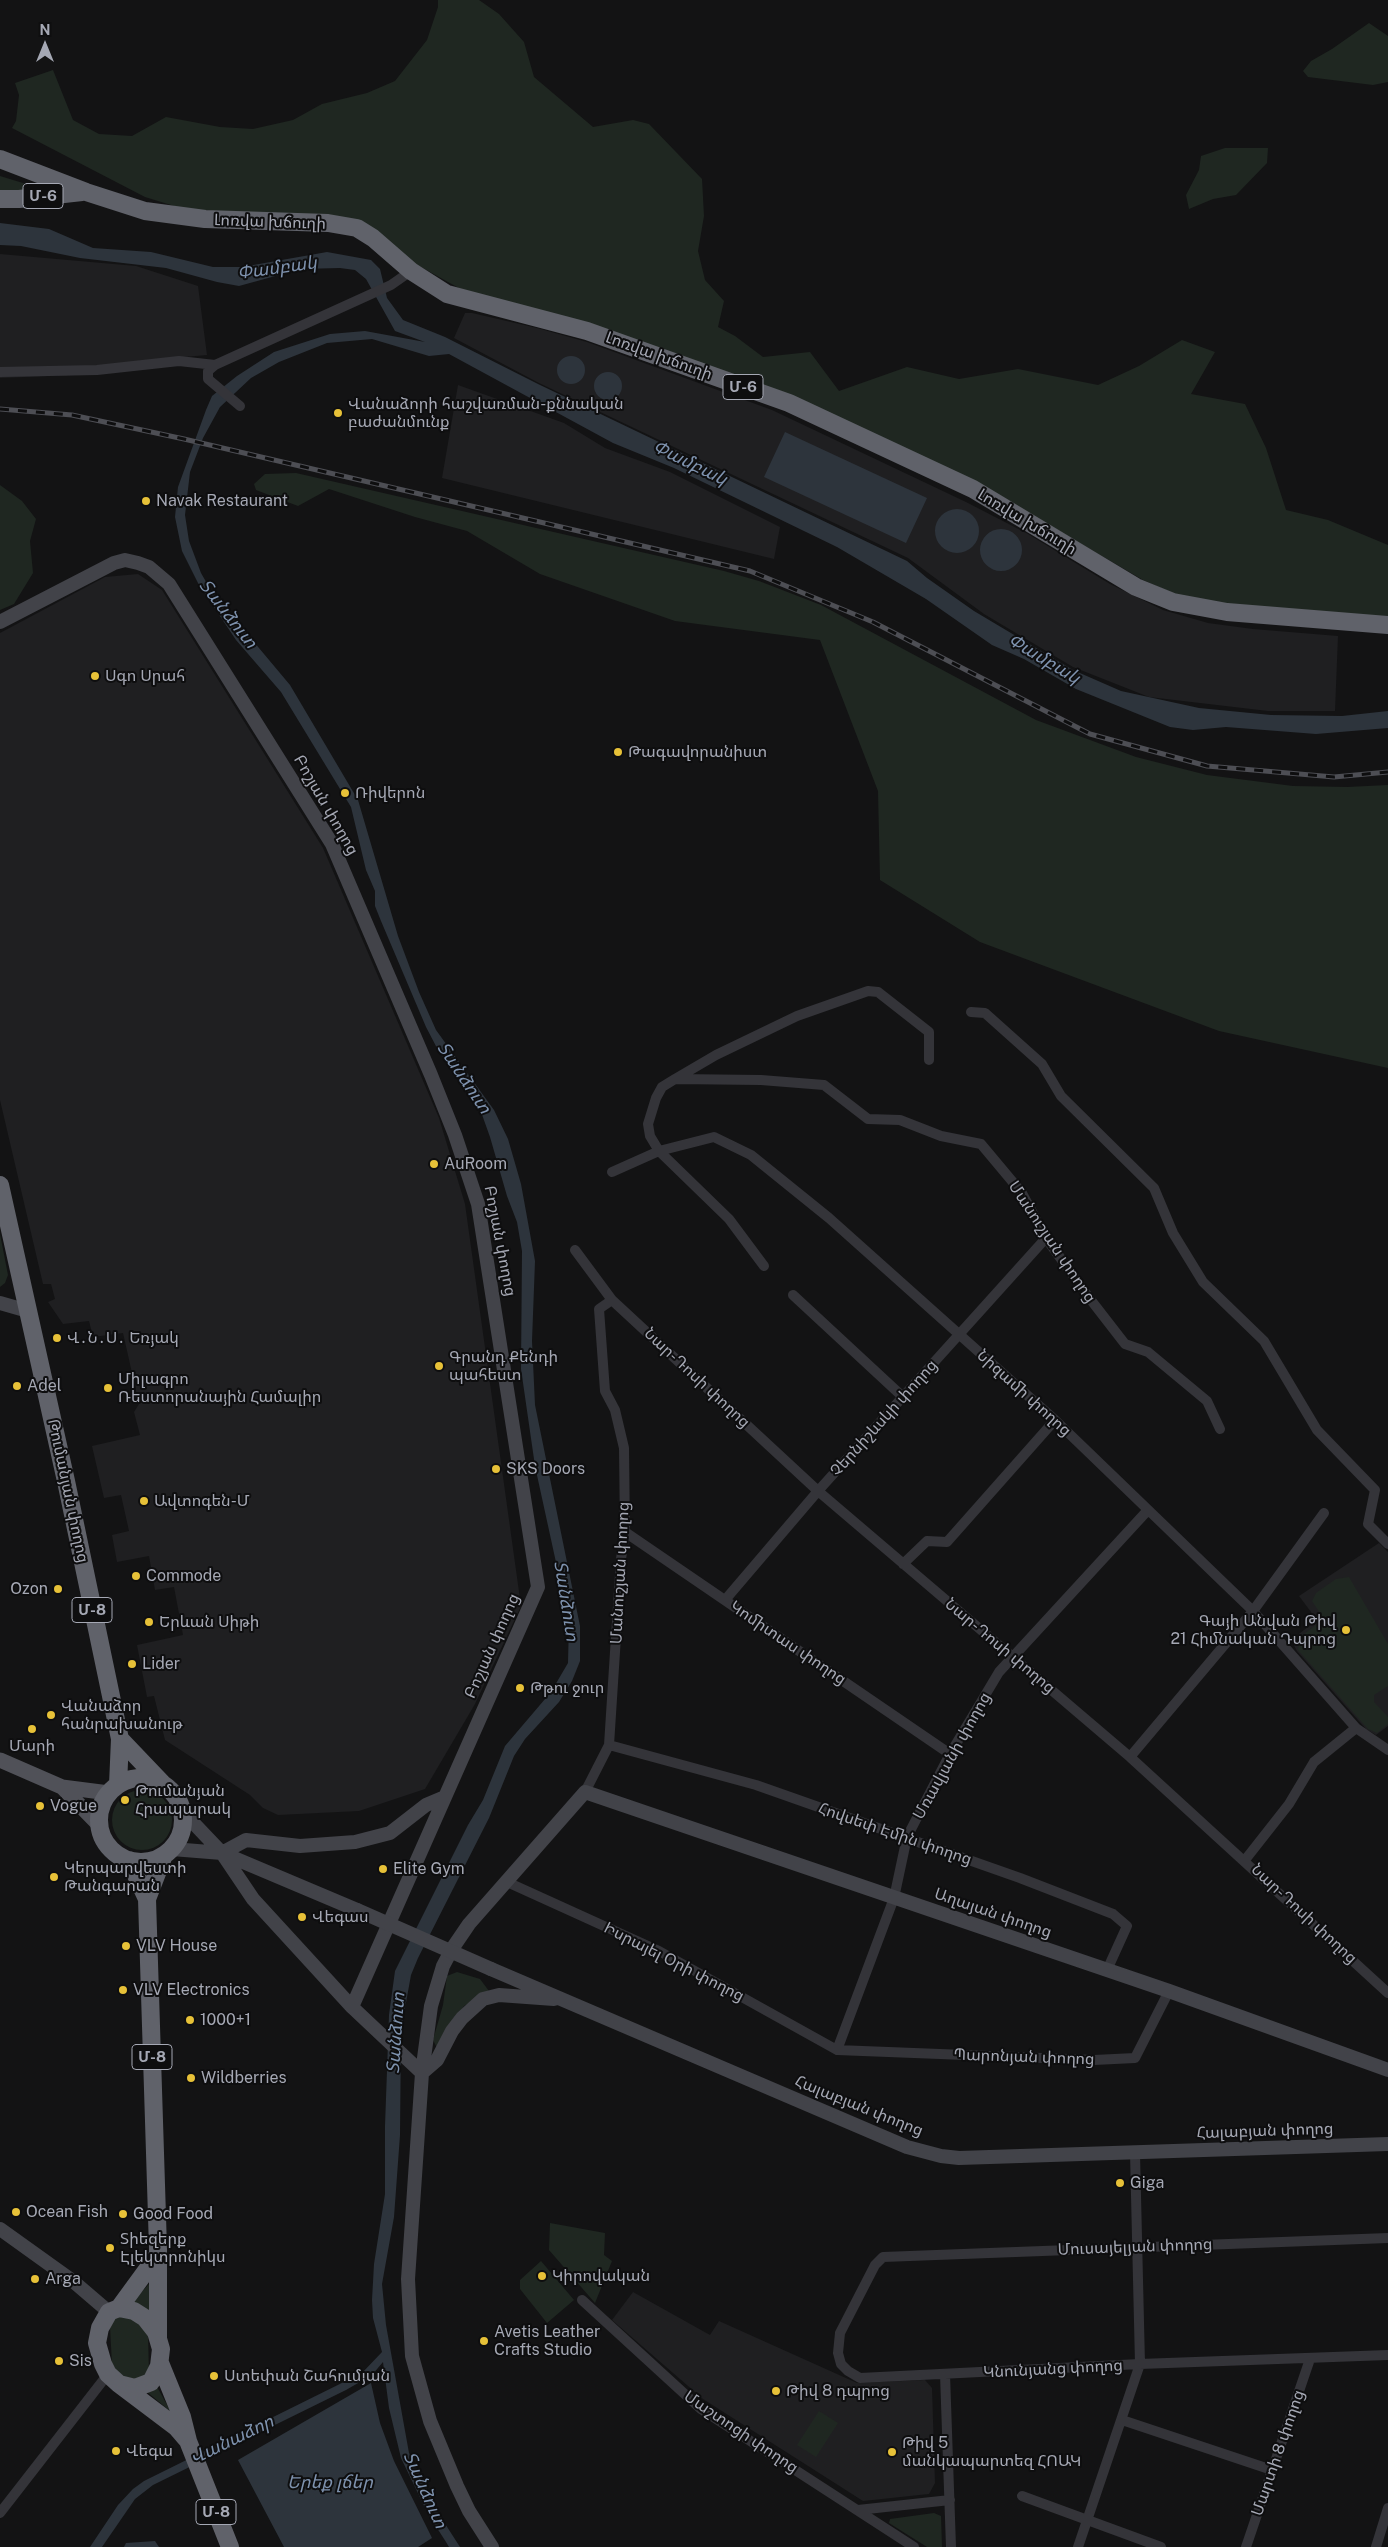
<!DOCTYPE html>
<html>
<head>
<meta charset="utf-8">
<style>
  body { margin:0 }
  #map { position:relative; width:1388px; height:2547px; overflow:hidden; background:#131314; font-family:"Public Sans",sans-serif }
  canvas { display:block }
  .north { position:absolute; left:20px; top:20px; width:50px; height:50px; -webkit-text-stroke:4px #0e0e0f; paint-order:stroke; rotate:0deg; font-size:14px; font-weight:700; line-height:20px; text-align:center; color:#a5a8b4 }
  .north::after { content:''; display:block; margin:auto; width:18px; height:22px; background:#a5a8b4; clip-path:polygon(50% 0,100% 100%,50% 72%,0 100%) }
</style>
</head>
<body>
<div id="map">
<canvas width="1388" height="2547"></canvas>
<div class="north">N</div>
</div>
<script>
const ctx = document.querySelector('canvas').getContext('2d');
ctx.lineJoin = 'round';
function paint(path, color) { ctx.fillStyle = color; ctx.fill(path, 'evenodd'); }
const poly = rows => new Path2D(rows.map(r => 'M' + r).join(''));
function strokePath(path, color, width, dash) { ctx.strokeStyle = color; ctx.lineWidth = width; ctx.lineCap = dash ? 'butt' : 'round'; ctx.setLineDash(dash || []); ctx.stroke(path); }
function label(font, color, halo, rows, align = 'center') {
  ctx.font = font + ' "Public Sans","Noto Sans Armenian",sans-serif'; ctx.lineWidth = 4; ctx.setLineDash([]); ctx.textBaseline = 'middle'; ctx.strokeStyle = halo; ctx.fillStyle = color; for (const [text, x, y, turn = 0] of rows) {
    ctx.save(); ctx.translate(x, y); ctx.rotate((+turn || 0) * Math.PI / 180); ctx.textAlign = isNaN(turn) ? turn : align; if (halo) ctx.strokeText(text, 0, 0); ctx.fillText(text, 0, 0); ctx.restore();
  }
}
paint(poly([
  [0,254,136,266,198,286,207,355,139,361,101,374,0,378],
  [465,313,472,313,537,328,587,342,772,410,966,502,1028,534,1110,584,1163,610,1208,623,1253,629,1338,636,1335,711,1268,711,1149,697,1073,667,984,614,908,558,539,383,454,338],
  [458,385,564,423,605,448,670,472,780,527,774,559,442,478],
  [138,574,162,590,323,848,439,1118,465,1204,521,1606,475,1704,425,1789,359,1811,278,1815,263,1808,250,1795,165,1740,154,1696,147,1697,137,1645,183,1635,174,1587,155,1590,149,1556,117,1562,112,1535,129,1531,121,1495,104,1498,92,1446,140,1435,134,1412,139,1404,123,1333,93,1337,89,1321,63,1324,48,1302,55,1299,51,1284,43,1284,0,1100,0,633,105,577],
  [1379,1543,1388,1552,1388,1726,1376,1735,1366,1729,1297,1651,1291,1640,1317,1620,1299,1596],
  [633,2292,710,2335,719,2321,857,2383,925,2380,932,2388,935,2483,929,2494,863,2501,703,2399,612,2320]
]), '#1f1f21');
paint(poly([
  [438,0,479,0,499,14,524,42,534,77,593,127,633,120,649,124,702,179,704,216,698,251,705,280,724,301,718,327,735,336,763,357,810,352,839,391,907,367,959,379,1018,369,1098,385,1139,366,1182,340,1215,352,1191,394,1245,404,1266,448,1286,510,1328,520,1388,545,1388,619,1219,604,1177,595,1143,580,965,476,466,292,412,262,363,222,184,209,145,197,12,128,16,121,19,95,15,83,53,70,73,120,99,134,132,136,166,117,220,127,253,129,293,120,322,104,367,93,395,81,427,40,438,7],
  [1369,23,1388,36,1388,82,1373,85,1308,77,1303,71,1311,61,1332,49],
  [1225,148,1268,148,1267,163,1236,195,1213,199,1189,209,1186,195,1199,170,1201,156],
  [0,176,49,191,0,193],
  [296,473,724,571,759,581,821,605,1036,720,1136,757,1207,775,1293,786,1347,787,1388,785,1388,1068,1219,1031,980,942,880,880,878,791,820,640,675,621,540,574,467,531,415,517,329,489,298,506,256,490,254,484,265,474],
  [0,485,22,501,36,519,30,541,33,573,14,604,0,610],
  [0,1234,8,1275,5,1283,0,1287],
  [1349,1577,1388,1644,1388,1686,1374,1695,1374,1702,1388,1717,1388,1724,1377,1733,1368,1729,1298,1650,1300,1637,1319,1623,1320,1613,1312,1601,1316,1593,1336,1579],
  '112 1820a30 30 0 1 1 60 0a30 30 0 1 1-60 0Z',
  [457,1972,480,1979,489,1991,464,2006,437,2048,433,2040,443,2005,447,1976],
  [550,2223,605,2233,604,2255,612,2261,595,2303,549,2250],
  [541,2261,574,2300,547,2323,520,2289,520,2280],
  [151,2282,152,2318,132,2302],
  [117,2316,131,2316,148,2334,149,2374,139,2382,120,2375,112,2365,110,2327],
  [156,2385,171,2412,146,2391],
  [819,2411,838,2423,816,2457,797,2445],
  [934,2513,941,2516,942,2547,927,2547,889,2523,890,2519]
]), '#1f2721');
paint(poly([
  [0,223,49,229,93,248,151,252,213,267,242,267,327,252,371,260,380,269,387,298,403,320,445,337,538,384,907,561,927,578,974,611,1073,670,1121,691,1199,708,1271,715,1342,716,1388,711,1388,728,1316,734,1226,727,1193,730,1170,727,1076,689,1024,659,992,645,926,599,837,547,674,468,613,443,449,354,429,356,372,339,327,343,279,362,251,378,220,407,203,438,190,472,185,515,189,541,201,573,209,587,238,623,290,685,358,800,398,936,419,992,436,1030,494,1110,508,1139,521,1184,535,1261,532,1341,535,1405,580,1626,580,1661,572,1681,559,1702,525,1739,514,1756,489,1818,418,1958,411,1975,401,2030,400,2135,394,2217,382,2284,386,2325,409,2453,442,2519,460,2547,449,2547,446,2542,428,2514,401,2458,389,2408,383,2362,372,2375,346,2390,153,2485,135,2499,102,2547,90,2547,118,2505,133,2489,144,2481,362,2373,382,2352,373,2318,372,2300,374,2264,385,2194,385,2126,389,2015,395,1971,468,1825,483,1800,505,1746,551,1692,568,1663,569,1622,535,1466,521,1369,522,1251,517,1222,507,1196,490,1137,480,1109,438,1050,426,1027,381,921,375,906,375,891,366,870,351,807,281,692,236,640,198,583,182,551,175,517,178,487,206,410,212,396,237,376,274,352,330,334,365,331,425,342,395,331,366,279,355,270,340,268,301,269,239,286,217,282,166,268,80,258,21,246,0,245],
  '557 370a14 14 0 1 1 28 0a14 14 0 1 1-28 0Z',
  '594 386a14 14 0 1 1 28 0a14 14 0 1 1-28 0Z',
  [785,432,927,498,906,543,764,477],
  '935 531a22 22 0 1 1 44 0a22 22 0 1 1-44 0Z',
  '980 550a21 21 0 1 1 42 0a21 21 0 1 1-42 0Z',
  [371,2383,380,2423,394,2461,432,2538,418,2547,284,2547,238,2460],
  [155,2541,159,2547,124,2547,126,2543]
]), '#2d343c');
strokePath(poly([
  [0,372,97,370,179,361,215,365],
  [240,406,208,379,208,371,215,365,391,285,411,271],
  [971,1012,985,1013,1042,1064,1061,1096,1154,1188,1173,1233,1203,1282,1264,1341,1317,1430,1375,1490,1368,1524,1388,1544],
  [675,1079,716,1055,797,1016,868,991,878,992,929,1032,929,1060],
  [612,1172,659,1151,714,1137,751,1155,829,1218,1055,1420,1253,1611,1356,1728,1388,1750],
  [575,1250,612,1300,818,1491,1130,1757,1388,1993],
  [764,1266,729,1219,659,1151,650,1136,648,1124,656,1098,662,1087,675,1079,761,1080,824,1085,868,1119,900,1120,941,1136,981,1144,1022,1193,1046,1238,1087,1295,1125,1344,1148,1352,1207,1401,1220,1429],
  [793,1295,903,1397],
  [625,1532,950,1754],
  [903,1564,927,1541,947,1542,1055,1420],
  [725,1600,818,1491,1046,1238],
  [609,1745,756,1785,1020,1878,1113,1914,1127,1926,1107,1970],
  [1130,1757,1253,1611,1324,1513],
  [585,1792,609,1745,621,1559,625,1532,624,1448,615,1410,605,1391,599,1309,612,1300],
  [1245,1860,1289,1804,1314,1762,1356,1728],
  [507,1882,659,1951,837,2050,1094,2060,1135,2058,1169,1991],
  [837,2050,894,1898,907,1837,950,1754,999,1672,1148,1510],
  [1388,2238,883,2257,875,2265,840,2333,838,2353,841,2364,848,2371,860,2378,1140,2364,1388,2355],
  [582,2300,701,2409,914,2547],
  [945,2374,951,2547],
  [1122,2420,1272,2470],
  [1022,2496,1161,2547],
  [858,2510,950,2500],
  [0,2513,108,2374],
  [1078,2547,1140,2364,1135,2153],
  [1246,2547,1310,2359],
  [1376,2547,1388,2508]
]), '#343439', 10);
strokePath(poly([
  [0,622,114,563,125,560,138,563,149,567,169,584,332,844,431,1075,455,1135,478,1204,538,1587,352,2007],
  [0,1303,28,1311],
  [183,1812,222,1853,253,1899,352,2007,422,2073],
  [172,1849,222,1853,357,1910],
  [222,1853,246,1840,300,1846,355,1842,390,1833,426,1805,445,1797],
  [491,1969,907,2147,941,2156,959,2158,1388,2144],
  [422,2073,437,2060,452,2031,462,2018,483,1999,499,1995,554,1999],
  [0,2229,74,2282,109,2312],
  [492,2547,469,2511,457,2486,430,2421,412,2356,408,2279,422,2073,431,2006,443,1966,452,1949,469,1924,585,1792,1169,1991,1388,2070]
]), '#424349', 14);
strokePath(poly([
  [0,1760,62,1787,109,1793],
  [62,1787,100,1826]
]), '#505158', 15);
strokePath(poly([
  [0,159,86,192,145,211,205,219,328,223,357,228,373,238,411,271,447,294,587,331,789,403,973,489,1136,587,1173,602,1227,612,1388,625],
  [0,199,19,199,82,192],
  [0,1185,66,1481,120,1739,118,1785],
  [120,1739,162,1783],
  '99 1820a42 42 0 1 1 84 0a42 42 0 1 1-84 0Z',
  [129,1860,147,1899],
  [119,2308,157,2256],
  [158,2337,158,2248,147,1899,164,1855],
  [160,2363,182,2417,188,2441,230,2547],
  [119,2384,135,2388,151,2382,159,2366,161,2349,156,2332,145,2318,134,2311,119,2308,109,2312,100,2328,97,2343,103,2364,108,2374,119,2384,176,2427,188,2441]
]), '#60626a', 18);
const rail = poly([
  [0,409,72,415,184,439,750,571,873,622,1090,734,1207,766,1334,777,1388,772]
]);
strokePath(rail, '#4d4e54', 5);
strokePath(rail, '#0e0e0f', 3, [9]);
strokePath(poly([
  [357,1910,491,1969]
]), '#424349', 14);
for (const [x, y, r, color] of [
  [338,413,5,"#e7c138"],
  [146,501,5,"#e7c138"],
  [95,676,5,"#e7c138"],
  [618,752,5,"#e7c138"],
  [345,793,5,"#e7c138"],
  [434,1164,5,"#e7c138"],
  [57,1338,5,"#e7c138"],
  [439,1366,5,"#e7c138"],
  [17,1386,5,"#e7c138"],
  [108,1388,5,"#e7c138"],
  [496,1469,5,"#e7c138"],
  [144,1501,5,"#e7c138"],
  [136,1576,5,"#e7c138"],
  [58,1589,5,"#e7c138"],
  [149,1622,5,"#e7c138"],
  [1346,1630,5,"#e7c138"],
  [132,1664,5,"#e7c138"],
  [520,1688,5,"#e7c138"],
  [51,1715,5,"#e7c138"],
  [32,1729,5,"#e7c138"],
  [125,1800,5,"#e7c138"],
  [40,1806,5,"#e7c138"],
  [383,1869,5,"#e7c138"],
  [54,1877,5,"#e7c138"],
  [302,1917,5,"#e7c138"],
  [126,1946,5,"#e7c138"],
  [123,1990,5,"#e7c138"],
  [190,2020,5,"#e7c138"],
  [191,2078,5,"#e7c138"],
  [1120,2183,5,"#e7c138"],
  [16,2212,5,"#e7c138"],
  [123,2214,5,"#e7c138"],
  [110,2248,5,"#e7c138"],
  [542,2276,5,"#e7c138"],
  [35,2279,5,"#e7c138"],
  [484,2341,5,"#e7c138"],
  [59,2361,5,"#e7c138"],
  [214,2376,5,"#e7c138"],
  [776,2391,5,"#e7c138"],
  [116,2451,5,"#e7c138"],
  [892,2452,5,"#e7c138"]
]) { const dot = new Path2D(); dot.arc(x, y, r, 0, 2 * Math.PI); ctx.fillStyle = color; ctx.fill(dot); strokePath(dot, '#0e0e0f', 2); }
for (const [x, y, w] of [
  [43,196,40],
  [743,387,40],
  [92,1610,40],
  [152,2057,40],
  [216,2512,40]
]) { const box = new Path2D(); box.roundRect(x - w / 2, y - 12.5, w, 25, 4); ctx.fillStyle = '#0e0e0f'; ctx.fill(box); strokePath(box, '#a5a8b4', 1); }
label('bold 15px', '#a5a8b4', null, [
  ["Մ-6",43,196],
  ["Մ-6",743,387],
  ["Մ-8",92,1610],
  ["Մ-8",152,2057],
  ["Մ-8",216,2512]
]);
label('16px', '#a5a8b4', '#0e0e0f', [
  ["Լոռվա խճուղի",270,222,2],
  ["Լոռվա խճուղի",659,356,20],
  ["Լոռվա խճուղի",1027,522,31],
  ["Բոշյան փողոց",326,805,60],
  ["Բոշյան փողոց",500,1241,79],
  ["Մանուշյան փողոց",1052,1242,56],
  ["Նար-Դոսի փողոց",697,1378,43],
  ["Նիզամի փողոց",1024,1393,42],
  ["Չերնիշևսկի փողոց",884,1418,-48],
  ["Թումանյան փողոց",68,1491,78],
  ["Մանուշյան փողոց",620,1573,-87],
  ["Կոմիտաս փողոց",788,1643,34],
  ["Բոշյան փողոց",492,1646,-66],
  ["Նար-Դոսի փողոց",1000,1646,40],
  ["Մռավյանի փողոց",952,1756,-61],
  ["Հովսեփ Էմին փողոց",895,1834,19],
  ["Աղայան փողոց",993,1913,19],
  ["Նար-Դոսի փողոց",1304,1914,43],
  ["Իսրայել Օրի փողոց",674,1962,27],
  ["Պարոնյան փողոց",1024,2057,2],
  ["Հալաբյան փողոց",859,2106,22],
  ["Հալաբյան փողոց",1265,2131,-2],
  ["Մուսայելյան փողոց",1135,2247,-2],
  ["Կնունյանց փողոց",1053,2369,-3],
  ["Մաշտոցի փողոց",741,2432,34],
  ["Մարտի 8 փողոց",1278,2453,-71]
]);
label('16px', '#a5a8b4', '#0e0e0f', [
  ["Վանաձորի հաշվառման-քննական",348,404],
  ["բաժանմունք",348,422],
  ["Navak Restaurant",156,501],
  ["Սգո Սրահ",105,676],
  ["Թագավորանիստ",628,752],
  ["Ռիվերոն",355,793],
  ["AuRoom",444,1164],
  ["Վ․Ն․Ս․ Եռյակ",67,1338],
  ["Գրանդ Քենդի",449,1357],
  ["պահեստ",449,1375],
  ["Միլագրո",118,1379],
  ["Ռեստորանային Համալիր",118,1397],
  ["Adel",27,1386],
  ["SKS Doors",506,1469],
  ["Ավտոգեն-Մ",154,1501],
  ["Commode",146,1576],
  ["Ozon",48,1589,"right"],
  ["Գայի Անվան Թիվ",1336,1621,"right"],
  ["21 Հիմնական Դպրոց",1336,1639,"right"],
  ["Երևան Սիթի",159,1622],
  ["Lider",142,1664],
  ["Թթու ջուր",530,1688],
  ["Վանաձոր",61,1706],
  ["հանրախանութ",61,1724],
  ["Մարի",32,1746,"center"],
  ["Թումանյան",135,1791],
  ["Հրապարակ",135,1809],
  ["Vogue",50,1806],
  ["Կերպարվեստի",64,1868],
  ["Թանգարան",64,1886],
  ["Elite Gym",393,1869],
  ["Վեգաս",312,1917],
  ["VLV House",136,1946],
  ["VLV Electronics",133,1990],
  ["1000+1",200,2020],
  ["Wildberries",201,2078],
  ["Giga",1130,2183],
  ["Ocean Fish",26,2212],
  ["Good Food",133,2214],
  ["Տիեզերք",120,2239],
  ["Էլեկտրոնիկս",120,2257],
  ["Կիրովական",552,2276],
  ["Arga",45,2279],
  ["Avetis Leather",494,2332],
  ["Crafts Studio",494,2350],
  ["Sis",69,2361],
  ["Ստեփան Շահումյան",224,2376],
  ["Թիվ 8 դպրոց",786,2391],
  ["Թիվ 5",902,2443],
  ["մանկապարտեզ ՀՈԱԿ",902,2461],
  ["Վեգա",126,2451]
], 'left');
label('italic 18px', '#7e92ae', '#0e0e0f', [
  ["Փամբակ",277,268,-8],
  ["Փամբակ",690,463,26],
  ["Տանձուտ",228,614,52],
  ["Փամբակ",1044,659,31],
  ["Տանձուտ",464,1078,56],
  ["Տանձուտ",566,1601,81],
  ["Տանձուտ",396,2033,-86],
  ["Վանաձոր",232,2440,-26],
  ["Երեք լճեր",330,2482],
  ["Տանձուտ",425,2490,66]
]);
</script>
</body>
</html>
